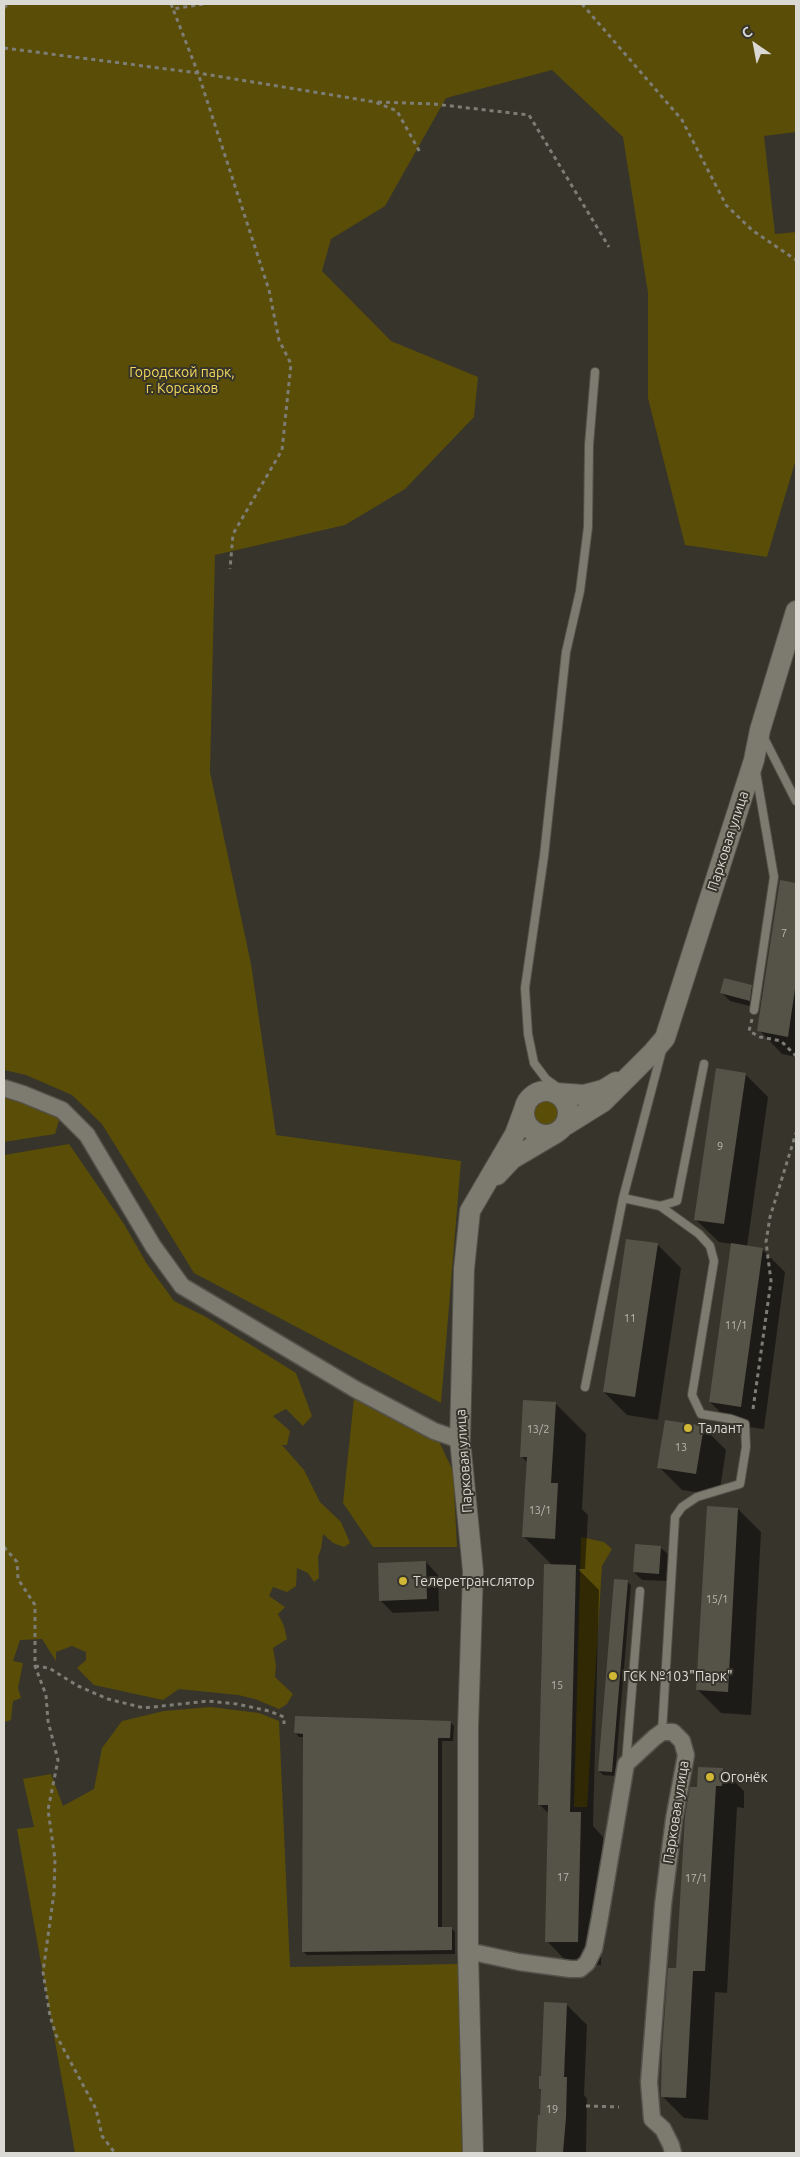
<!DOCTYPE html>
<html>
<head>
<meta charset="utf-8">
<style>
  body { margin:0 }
  #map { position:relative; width:800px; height:2157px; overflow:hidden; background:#36342b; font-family:Ubuntu,sans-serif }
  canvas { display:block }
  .frame { position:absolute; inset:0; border:5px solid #dad9d3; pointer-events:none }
  .north { position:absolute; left:730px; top:20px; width:50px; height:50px; -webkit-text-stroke:4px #36342b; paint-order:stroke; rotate:327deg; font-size:14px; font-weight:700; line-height:20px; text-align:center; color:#dad9d3 }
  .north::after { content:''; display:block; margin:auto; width:18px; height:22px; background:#dad9d3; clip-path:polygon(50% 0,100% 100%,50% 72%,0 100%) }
</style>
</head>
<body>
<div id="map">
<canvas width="800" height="2157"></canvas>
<div class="frame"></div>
<div class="north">С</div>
</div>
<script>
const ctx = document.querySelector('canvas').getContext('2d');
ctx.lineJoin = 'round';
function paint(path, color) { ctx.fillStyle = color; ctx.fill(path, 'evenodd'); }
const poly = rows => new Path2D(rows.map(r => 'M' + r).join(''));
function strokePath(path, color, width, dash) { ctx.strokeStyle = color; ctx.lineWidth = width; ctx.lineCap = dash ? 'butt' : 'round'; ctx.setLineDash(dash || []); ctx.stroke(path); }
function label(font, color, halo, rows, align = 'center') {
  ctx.font = font + ' Ubuntu,sans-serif'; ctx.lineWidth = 4; ctx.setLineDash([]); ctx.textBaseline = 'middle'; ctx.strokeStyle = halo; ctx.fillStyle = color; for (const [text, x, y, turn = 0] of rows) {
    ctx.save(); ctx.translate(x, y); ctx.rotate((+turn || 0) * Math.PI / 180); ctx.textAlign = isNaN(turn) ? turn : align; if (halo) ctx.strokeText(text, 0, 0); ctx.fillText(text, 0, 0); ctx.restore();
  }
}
paint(poly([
  [4,4,796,4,796,132,764,136,775,234,796,232,796,459,767,557,685,545,648,398,648,293,623,137,552,70,446,98,385,206,331,239,322,271,391,341,478,377,474,417,405,489,345,525,215,555,210,772,251,964,276,1135,461,1161,441,1403,194,1273,102,1124,72,1095,26,1075,4,1070],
  [4,1088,62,1110,55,1134,4,1142],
  '534 1112a13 13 0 1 1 26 0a13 13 0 1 1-26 0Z',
  [69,1144,124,1224,147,1264,174,1301,206,1317,296,1373,312,1416,303,1426,286,1409,273,1416,290,1431,287,1445,282,1445,304,1470,320,1502,341,1522,350,1543,344,1547,333,1543,323,1534,321,1549,318,1557,319,1578,314,1582,308,1573,297,1568,296,1586,287,1592,273,1587,269,1596,285,1607,278,1614,284,1626,287,1639,273,1648,276,1666,275,1677,293,1694,287,1704,279,1709,255,1699,238,1695,179,1689,163,1700,94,1685,77,1668,86,1660,86,1652,72,1646,56,1652,56,1661,42,1639,20,1640,13,1661,23,1663,18,1688,21,1698,13,1701,11,1720,4,1722,4,1155],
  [355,1389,434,1431,453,1471,457,1547,373,1547,343,1503],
  [581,1537,604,1542,612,1549,602,1566,587,1807,574,1807],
  [211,1707,259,1713,279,1721,290,1967,458,1964,462,2153,75,2153,17,1829,34,1827,23,1779,51,1774,63,1806,94,1789,102,1748,122,1721,164,1711]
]), '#5a4d07');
paint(poly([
  [781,881,796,884,796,1057,782,1054,759,1030],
  [751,986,760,994,757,1008,730,1001,722,993],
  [745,1074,768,1097,747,1247,762,1249,785,1272,764,1429,733,1425,710,1402,732,1244,719,1242,695,1219],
  [658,1245,681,1268,658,1420,627,1415,604,1392],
  [555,1403,586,1434,582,1509,588,1515,585,1569,578,1569,599,1590,593,1826,603,1837,601,1965,570,1965,547,1941,549,1814,539,1804,553,1566,523,1536,528,1463,521,1456],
  [703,1427,726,1450,719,1496,682,1490,659,1467],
  [738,1509,761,1532,751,1715,721,1713,698,1690],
  [660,1547,669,1555,667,1581,642,1580,634,1572],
  [426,1562,438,1575,439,1611,393,1613,380,1600],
  [627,1582,631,1585,615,1776,603,1775,599,1771],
  [450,1722,454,1726,453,1741,442,1741,442,1928,451,1928,455,1932,455,1954,307,1955,304,1952,304,1737,299,1737,296,1733],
  [722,1769,744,1791,744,1808,737,1807,727,1993,715,1992,708,2120,684,2118,662,2096,698,1788],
  [566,2004,587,2025,584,2095,587,2099,586,2153,537,2153,539,2116,541,2116,542,2091,540,2089]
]), '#0007');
paint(poly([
  [780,880,796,883,796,982,788,1037,757,1031],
  [724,978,752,985,750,1001,720,993],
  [716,1068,746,1073,724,1224,694,1220],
  [626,1239,658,1243,635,1397,603,1392],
  [731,1243,763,1248,741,1407,709,1402],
  [523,1400,556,1402,551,1483,558,1483,555,1539,522,1537,527,1457,520,1457],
  [665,1420,704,1426,696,1474,657,1468],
  [707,1506,738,1508,728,1692,696,1690],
  [635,1544,661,1546,659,1574,633,1572],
  [426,1561,427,1599,379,1601,378,1563],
  [544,1564,576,1565,570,1812,581,1812,578,1942,545,1942,548,1805,538,1805],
  [614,1579,628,1580,612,1772,598,1771],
  [295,1716,451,1721,450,1738,438,1738,438,1927,452,1927,452,1950,302,1952,303,1734,294,1733],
  [698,1767,723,1768,722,1786,716,1786,705,1971,693,1971,686,2098,661,2097,662,2050,668,1968,676,1968,685,1816,690,1787,697,1787],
  [544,2002,567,2003,564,2077,567,2077,566,2117,563,2153,536,2153,538,2115,540,2115,541,2089,539,2089,539,2076,541,2076]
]), '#555348');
const service = poly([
  [763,736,796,801],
  [754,1010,774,877,756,772],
  [560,1089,546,1079,534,1063,528,1034,525,988,544,856,566,652,580,591,588,527,589,445,595,372],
  [623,1198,660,1206,677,1201,704,1064],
  [660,1206,699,1234,710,1246,714,1261,692,1395,701,1414,731,1419,745,1424,746,1447,740,1484,697,1497,682,1507,675,1517,662,1732],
  [585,1387,623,1198,662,1050],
  [626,1762,640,1591]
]);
const minor = poly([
  [4,1088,23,1094,62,1110,87,1135,153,1246,182,1286,355,1389,434,1431,460,1440],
  [468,1951,519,1962,570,1969,580,1969,587,1963,594,1949,600,1917,626,1764,654,1738,662,1732,673,1732,682,1741,686,1755,674,1819,663,1905,649,2082,652,2119,663,2129,671,2145,673,2153]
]);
const tertiary = poly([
  '524 1113a22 22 0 1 1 44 0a22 22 0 1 1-44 0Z',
  [557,1093,584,1095,603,1090,616,1082],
  [566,1125,603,1102,653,1052,665,1038,754,760,760,730,796,611],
  [497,1175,512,1159,556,1133],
  [473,2153,468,1951,468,1728,473,1571,460,1440,464,1269,470,1211,515,1134,525,1107]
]);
strokePath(service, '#535149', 10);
strokePath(minor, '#535149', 19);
strokePath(tertiary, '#535149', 22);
strokePath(poly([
  [171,4,173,9],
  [203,4,173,9,198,73,375,102,397,111,421,154],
  [582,4,682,120,726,205,752,230,796,260],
  [4,8,8,4],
  [4,48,198,73,269,290,279,340,291,364,282,450,233,534,230,569],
  [378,102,434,104,529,115,609,247],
  [752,1019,749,1031,760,1037,781,1041,796,1056],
  [753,1409,771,1281,766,1242,770,1217,796,1133],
  [4,1547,17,1562,18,1579,35,1605,35,1666,46,1695,48,1721,58,1760,48,1810,55,1859,54,1893,43,1972,50,2016,56,2035,96,2109,102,2136,115,2153],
  [35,1666,49,1668,78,1686,108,1699,144,1708,208,1701,237,1704,269,1711,284,1717,284,1724],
  [586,2106,619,2107]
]), '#7e7d75', 3, [4, 4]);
strokePath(service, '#7d7b70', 8);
strokePath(minor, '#7d7b70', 16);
strokePath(tertiary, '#7d7b70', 20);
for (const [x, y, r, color] of [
  [688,1428,5,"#d1b736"],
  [403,1581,5,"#d1b736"],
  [613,1676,5,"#d1b736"],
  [710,1777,5,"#d1b736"]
]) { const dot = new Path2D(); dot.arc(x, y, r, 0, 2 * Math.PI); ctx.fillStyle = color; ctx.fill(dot); strokePath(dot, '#36342b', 2); }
label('11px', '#b9b8b0', null, [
  ["7",784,933],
  ["9",720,1146],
  ["11",630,1318],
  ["11/1",736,1325],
  ["13/2",538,1429],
  ["13",681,1447],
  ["13/1",540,1510],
  ["15/1",717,1599],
  ["15",557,1685],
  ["17",563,1877],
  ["17/1",696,1878],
  ["19",552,2109]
]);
label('14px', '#f1d75b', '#36342b', [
  ["Городской парк,",182,372],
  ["г. Корсаков",182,388]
]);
label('14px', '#dad9d3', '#36342b', [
  ["Парковая улица",728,841,-72],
  ["Парковая улица",464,1461,-94],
  ["Парковая улица",676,1812,-81]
]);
label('14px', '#dad9d3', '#36342b', [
  ["Талант",698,1428],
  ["Телеретранслятор",413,1581],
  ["ГСК №103\"Парк\"",623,1676],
  ["Огонёк",720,1777]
], 'left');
</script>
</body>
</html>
